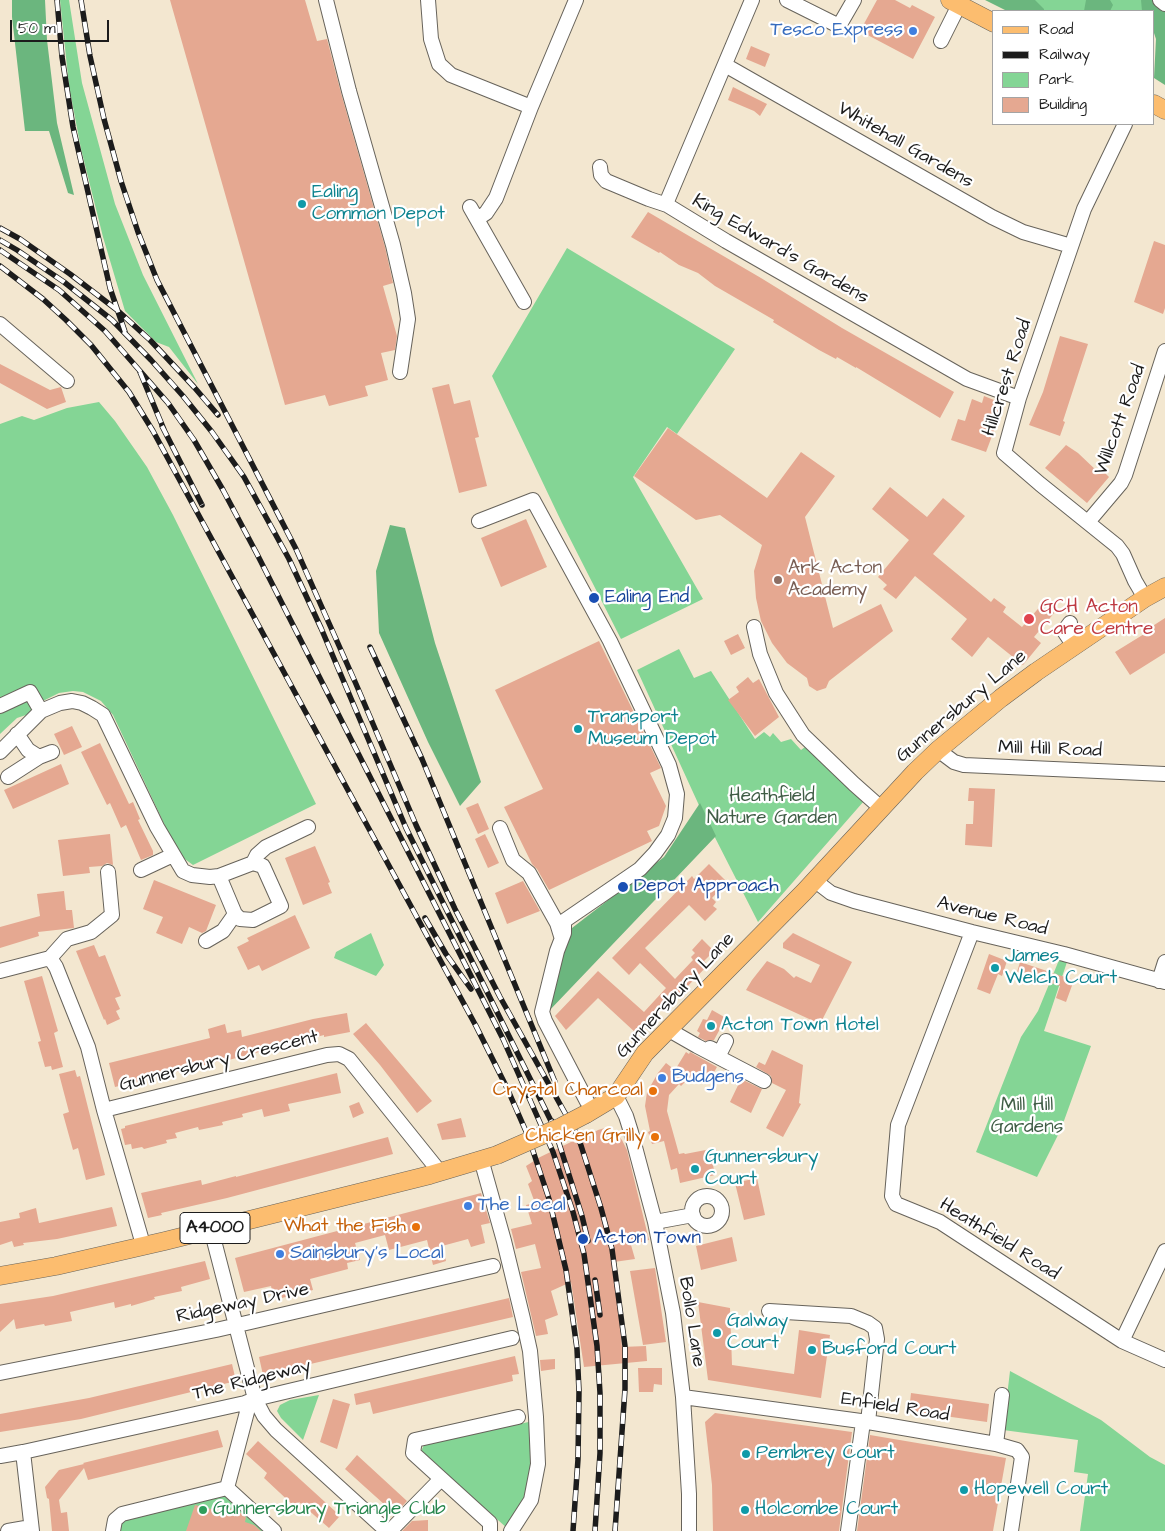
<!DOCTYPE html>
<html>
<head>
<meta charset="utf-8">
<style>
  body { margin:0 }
  #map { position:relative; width:1165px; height:1531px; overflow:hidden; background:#f3e7d0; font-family:"Architects Daughter",sans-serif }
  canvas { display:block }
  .legend { position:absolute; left:992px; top:10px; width:162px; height:115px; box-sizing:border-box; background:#fff; border:1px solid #a4a4a4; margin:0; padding:6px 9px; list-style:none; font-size:15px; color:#1c1c1c }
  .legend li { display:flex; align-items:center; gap:10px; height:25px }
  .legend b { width:25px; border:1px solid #a4a4a4 }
  .scale { position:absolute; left:10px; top:20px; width:99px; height:22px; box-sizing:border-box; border:2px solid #1c1c1c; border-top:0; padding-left:6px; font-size:15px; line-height:18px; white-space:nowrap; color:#1c1c1c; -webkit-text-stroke:4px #fff; paint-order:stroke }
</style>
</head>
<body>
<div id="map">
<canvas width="1165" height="1531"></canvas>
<ul class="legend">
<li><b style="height:6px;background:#fcbd6f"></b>Road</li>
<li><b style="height:6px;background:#1c1c1c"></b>Railway</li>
<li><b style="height:14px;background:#84d595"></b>Park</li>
<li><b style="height:14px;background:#e5a891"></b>Building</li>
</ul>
<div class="scale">50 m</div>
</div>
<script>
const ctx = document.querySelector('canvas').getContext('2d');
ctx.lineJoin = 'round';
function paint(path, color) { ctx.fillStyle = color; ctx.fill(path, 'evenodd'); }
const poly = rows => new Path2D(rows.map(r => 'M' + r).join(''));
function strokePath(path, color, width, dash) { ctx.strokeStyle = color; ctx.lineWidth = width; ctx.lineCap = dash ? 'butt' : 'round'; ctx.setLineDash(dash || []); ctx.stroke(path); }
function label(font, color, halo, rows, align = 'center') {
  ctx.font = font + ' "Architects Daughter",sans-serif'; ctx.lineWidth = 4.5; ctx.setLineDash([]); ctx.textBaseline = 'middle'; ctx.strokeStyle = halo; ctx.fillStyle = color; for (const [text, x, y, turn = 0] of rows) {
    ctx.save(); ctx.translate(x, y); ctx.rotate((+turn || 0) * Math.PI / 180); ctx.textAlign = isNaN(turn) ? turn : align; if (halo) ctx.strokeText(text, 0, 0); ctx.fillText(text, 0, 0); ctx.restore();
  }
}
paint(poly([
  [60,0,69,0,82,83,115,204,143,275,198,384,169,347,156,342,125,311,103,237,81,149,69,86],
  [990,0,1141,0,1154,11,1012,11],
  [567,248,735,349,677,434,667,427,633,477,703,599,621,639,562,523,492,376],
  [99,402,115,421,147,467,173,515,316,804,193,865,182,857,176,849,113,715,101,701,83,692,73,691,59,693,43,701,29,714,17,718,0,734,0,424,22,416,34,420,67,408],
  [679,649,694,678,711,671,755,739,764,732,770,737,773,733,781,742,791,739,801,750,809,744,864,801,758,922,703,814,637,670],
  [371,933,384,965,376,976,334,958,336,952],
  [1059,960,1067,962,1044,1031,1091,1046,1061,1129,1037,1177,976,1152,1021,1037,1038,1011],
  [1010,1371,1101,1420,1150,1457,1165,1465,1165,1531,1080,1531,1088,1474,1074,1472,1078,1440,1003,1430],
  [319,1395,303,1440,281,1418,277,1411,280,1405,290,1400],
  [533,1421,532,1466,526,1496,508,1529,421,1451,424,1445],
  [223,1495,228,1497,266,1531,118,1531,122,1520]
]), '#84d595');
paint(poly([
  [12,0,45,0,47,40,57,123,74,195,68,193,49,131,25,131,12,17],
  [985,0,1035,0,1044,9,1044,11,1007,11],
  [1086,0,1110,0,1113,5,1110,11,1084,11],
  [1141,0,1165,0,1165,85,1154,78,1156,39,1154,33,1154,11,1142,11],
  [390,525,405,528,435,643,481,782,460,806,428,742,379,633,376,571],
  [700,803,716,836,548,1012,550,996,572,928,664,857]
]), '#6bb67e');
paint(poly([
  [170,0,305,0,317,41,327,39,341,93,385,247,393,283,383,286,397,336,395,350,381,353,388,380,365,386,368,396,329,406,325,395,285,405],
  [877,0,895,0,910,8,912,5,935,17,913,59,860,31],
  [751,46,770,54,765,67,746,59],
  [733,87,767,104,760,116,754,111,728,100],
  [648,212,761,278,842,328,954,392,940,418,856,367,856,368,837,357,836,359,819,350,773,322,774,320,715,286,698,273,679,265,660,252,659,253,631,237],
  [1154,241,1165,245,1165,308,1163,314,1134,302],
  [1060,336,1088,344,1063,421,1065,422,1060,436,1029,425,1043,392],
  [0,364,50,390,61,387,66,402,47,409,0,383],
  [449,384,454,404,470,400,479,437,475,438,487,486,459,493,432,388],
  [984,396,1004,404,986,452,951,440,958,419,965,421,972,399,982,403],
  [668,428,767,498,801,452,835,476,805,517,833,628,881,604,893,631,829,681,826,688,817,691,809,686,807,678,787,663,772,643,761,621,756,598,754,571,762,545,720,515,696,520,634,476],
  [1066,445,1078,453,1098,472,1101,469,1109,477,1087,503,1045,468],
  [890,487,927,517,943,498,965,516,933,554,991,602,994,598,1006,607,1003,612,1022,627,1044,602,1055,612,1034,637,1041,643,1023,665,988,637,972,657,951,639,967,619,915,576,896,599,883,589,887,585,878,577,909,540,872,509],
  [526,519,547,567,501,587,481,538],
  [1165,618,1165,653,1130,675,1115,652,1149,631,1148,629],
  [738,634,745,648,731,655,724,641],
  [599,641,661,768,650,773,666,806,659,826,647,831,652,841,549,890,537,869,532,864,504,807,543,789,495,690],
  [748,677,753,683,759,679,779,717,755,736,728,700,739,692,736,687],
  [72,726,82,747,64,755,54,734],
  [100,743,129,804,133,802,140,819,138,820,153,851,153,855,141,860,126,825,121,828,110,803,107,805,81,752],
  [61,764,69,784,13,809,4,790],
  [969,788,995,789,992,847,965,845,966,824,973,824,974,801,968,801],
  [478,803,489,829,478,834,466,808],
  [110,834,113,865,107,863,102,866,89,867,90,873,63,876,58,840],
  [485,834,499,863,488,868,475,839],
  [315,846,330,882,328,883,332,893,303,905,285,858],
  [709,864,727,882,712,898,716,902,713,906,717,909,705,921,689,905,645,948,675,979,693,960,691,957,695,953,692,950,702,939,714,951,704,961,708,965,663,1012,661,1010,637,1034,598,998,566,1030,555,1016,598,971,644,1012,666,988,640,963,629,975,612,958,692,876,694,879],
  [154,880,216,905,206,931,202,933,189,927,182,944,156,933,163,917,143,909],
  [523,881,540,911,507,924,495,893],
  [64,891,66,910,72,910,74,928,38,932,39,936,0,948,0,927,40,916,37,894],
  [295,915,310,948,262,971,259,965,248,970,237,947,249,941,247,938],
  [793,933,852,962,820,1024,746,990,752,980,767,961,784,969,794,978,796,976,811,983,820,965,783,948,783,943],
  [94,945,99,957,105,955,121,996,115,998,120,1009,116,1011,120,1019,107,1025,105,1019,104,1020,76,951],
  [989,954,1007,961,1002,976,998,974,990,994,977,989],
  [1020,962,1074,980,1066,1002,1056,998,1060,986,1017,972],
  [42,976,58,1031,54,1033,63,1067,52,1070,51,1066,45,1067,38,1042,41,1041,24,981],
  [712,1010,726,1018,714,1040,706,1041,698,1037,700,1033,697,1031,703,1019,707,1020],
  [347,1013,350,1032,324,1037,324,1035,221,1062,220,1061,115,1087,109,1063,210,1038,208,1029,225,1024,227,1033,241,1030,242,1037,313,1019],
  [366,1023,432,1101,417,1113,380,1065,353,1034],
  [772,1050,803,1065,799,1103,801,1104,783,1137,766,1128,786,1090,772,1083,771,1076,756,1067,759,1062,765,1065],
  [686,1052,689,1054,690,1052,717,1067,709,1081,693,1072,690,1077,681,1086,679,1084,669,1095,667,1111,679,1154,684,1153,685,1154,716,1148,718,1159,712,1160,715,1175,680,1183,677,1168,671,1170,664,1141,652,1144,648,1132,650,1131,645,1106,647,1092,658,1073,666,1063,675,1070],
  [75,1070,77,1077,80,1076,105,1175,86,1180,78,1148,73,1150,63,1114,69,1112,59,1074],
  [337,1073,341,1093,288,1104,290,1111,264,1117,262,1109,242,1114,243,1117,222,1122,223,1125,199,1130,198,1127,175,1133,177,1138,166,1140,167,1143,144,1149,142,1147,132,1149,131,1144,125,1145,121,1129,125,1128,125,1126],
  [741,1079,762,1089,751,1113,730,1102],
  [359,1102,364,1113,353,1118,349,1106],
  [461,1118,466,1137,442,1140,437,1124],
  [605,1128,613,1130,622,1140,627,1150,649,1240,631,1245,635,1259,614,1262,622,1347,646,1346,647,1361,584,1367,571,1282,551,1291,558,1315,545,1320,548,1334,536,1336,521,1272,541,1268,535,1244,516,1249,511,1229,532,1224,526,1205,535,1203,528,1184,532,1181,526,1166,534,1161,534,1160,573,1141,575,1143,598,1130],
  [388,1137,393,1154,227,1198,161,1213,162,1215,148,1218,141,1193,201,1180,202,1185,236,1176,236,1177],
  [757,1178,765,1215,744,1220,735,1183],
  [481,1193,490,1223,481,1225,485,1243,471,1247,468,1239,442,1246,446,1261,433,1265,427,1240,389,1250,385,1235,355,1243,360,1260,347,1263,348,1269,310,1279,313,1290,282,1298,281,1293,273,1295,271,1286,244,1292,235,1258],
  [112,1207,117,1226,57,1239,23,1243,24,1245,14,1247,12,1241,0,1245,0,1222,20,1218,19,1213,36,1208,39,1223],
  [732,1237,737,1261,701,1270,696,1246],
  [205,1261,210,1279,181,1287,182,1291,154,1297,155,1299,131,1306,131,1304,115,1308,114,1302,70,1312,72,1321,45,1326,44,1324,16,1329,14,1319,0,1332,0,1304,53,1296],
  [655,1268,666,1342,643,1345,630,1271],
  [509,1298,513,1317,263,1375,259,1357],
  [698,1302,730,1308,732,1365,794,1374,799,1330,830,1335,821,1398,708,1380],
  [515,1356,519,1374,512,1375,513,1381,373,1414,370,1402,356,1405,354,1394],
  [555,1359,555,1369,541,1371,540,1360],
  [232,1364,236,1381,81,1419,0,1432,0,1414,89,1398],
  [638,1368,662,1368,662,1385,654,1384,653,1392,639,1392],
  [911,1393,989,1404,987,1422,909,1411],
  [333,1399,350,1404,337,1449,320,1442],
  [715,1413,852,1432,839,1531,713,1531,712,1485,705,1422],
  [218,1430,223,1447,88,1480,84,1468,59,1500,61,1513,67,1512,69,1531,52,1531,49,1499,47,1498,45,1487,59,1470,84,1464,83,1463],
  [870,1435,1006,1458,993,1531,857,1531],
  [258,1441,336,1512,335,1514,339,1517,329,1528,299,1502,295,1507,264,1478,267,1473,246,1454],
  [357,1455,407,1501,395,1514,345,1469],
  [217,1504,241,1513,246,1517,245,1522,254,1525,261,1531,186,1531,195,1505,215,1510],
  [428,1520,428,1531,402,1531,412,1521]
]), '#e5a891');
const minor = poly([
  [326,0,349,91,393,245,404,293,408,319,400,372],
  [428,0,431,39,439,64,451,75,531,107],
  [752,0,668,199,667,205,726,241,967,379,1019,398],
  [787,0,839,26,854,0],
  [1160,0,1165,4],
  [941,41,959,5],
  [725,65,992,217,1023,232,1071,246],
  [1125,124,1084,209,1019,398,1004,453,1040,484,1117,546,1123,554,1135,581,1145,598],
  [600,167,601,175,606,181,649,199,667,205],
  [470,207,524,302],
  [477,219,486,213,496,198,531,107,576,0],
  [0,324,67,381],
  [479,521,533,500,610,641,669,765,677,794,675,818,668,835,655,853,640,869,564,921,564,933,557,951,542,1012,545,1021,592,1111],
  [1088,522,1121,483,1125,475,1165,351],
  [1070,623,1064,631,1074,646],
  [754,627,760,654,776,693,803,735,854,784,881,808],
  [0,706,30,692,41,711],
  [17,734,28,750,39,757,52,752],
  [938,750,954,762,964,765,1165,774],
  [0,752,41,711,60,703,72,701,82,703,92,708,103,715,157,827,183,871,192,875,210,877,219,876,253,863,263,866,281,906,253,920,240,919,235,914,219,876],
  [8,777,39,757],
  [500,828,513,860,529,873,557,923,561,936],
  [253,863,257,855,266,847,308,827],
  [141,870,173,855],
  [814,880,831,893,854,901,972,932,1064,954,1165,982],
  [972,932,898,1125,892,1196,896,1204,940,1222,1122,1341,1165,1360],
  [206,941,223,931,235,914],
  [50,958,67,939,91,932,112,915,108,872],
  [0,971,50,958,56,967,88,1047,104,1110,142,1241,142,1246],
  [1159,981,1165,962],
  [669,1030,697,1046,764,1081],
  [710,1048,720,1053,726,1041],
  [616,1096,626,1116,631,1132,655,1222,673,1313,683,1397,689,1494,689,1531],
  [104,1110,327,1055,339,1054,349,1059,439,1171],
  [481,1159,504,1241,523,1319,530,1351,536,1417,538,1464,531,1500,511,1531],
  '692 1211a15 15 0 1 1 30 0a15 15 0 1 1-30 0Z',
  [655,1222,693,1215],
  [211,1229,255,1399,264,1416,276,1430,387,1531],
  [769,1311,851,1316,868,1323,875,1328,877,1339,868,1422],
  [1122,1341,1165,1251],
  [0,1373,216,1330,493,1266],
  [683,1397,868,1422,996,1444,1017,1450,1022,1457,1011,1531],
  [996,1444,1002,1395],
  [23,1452,32,1531],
  [0,1456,23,1452,245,1403,255,1399,512,1338],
  [227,1488,247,1412,245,1403],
  [227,1488,274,1531],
  [8,1531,31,1527],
  [113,1531,115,1520,122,1514,227,1488],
  [390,1531,441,1479],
  [490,1531,490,1523,413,1453,415,1440,518,1417],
  [848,1531,863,1422]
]);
const major = poly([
  [950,0,994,23],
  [1154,104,1165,110],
  [586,1114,616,1096,645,1053,804,892,915,772,938,750,1001,698,1036,672,1145,598,1165,587],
  [0,1276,56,1266,165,1241,430,1175,497,1155]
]);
strokePath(minor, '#67635b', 16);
strokePath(major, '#67635b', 19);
strokePath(minor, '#fff', 14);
strokePath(major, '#fcbd6f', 18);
const rail = poly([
  [57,0,62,57,73,127,110,288,125,332],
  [81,0,90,56,104,119,121,181,138,232,157,280,296,549,356,684,416,825,455,909,500,997,579,1138],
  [0,228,20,239,70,274,117,310,150,340,194,387,218,415],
  [0,240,17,250,64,282,112,320,151,360,183,396,212,432,244,477,289,559,321,628,406,828,554,1127],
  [0,250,59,290,105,331,168,403,194,440,223,490,257,554,503,1039,553,1152,573,1212,584,1254,597,1346,600,1393,600,1453,595,1531],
  [0,266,43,299,66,320,91,345,129,392,153,431,476,1026,507,1088,528,1136,549,1199,566,1270,570,1298,577,1349,579,1391,578,1459,573,1531],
  [140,372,165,432],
  [162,426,202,505],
  [370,647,422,759,555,1082],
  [425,918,446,954,471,989],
  [552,1121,582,1216,588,1241],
  [577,1133,601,1208,612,1249,625,1346,625,1389,615,1531],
  [595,1280,600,1315]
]);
strokePath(rail, '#1c1c1c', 5.5);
strokePath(rail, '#fff', 4, [11]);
const majorBridge = poly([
  [497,1155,561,1127,586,1114]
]);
strokePath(majorBridge, '#67635b', 19, []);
strokePath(majorBridge, '#fcbd6f', 18);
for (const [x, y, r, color] of [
  [913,31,5,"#3f7fe0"],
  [302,204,5,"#0f9aa8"],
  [778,580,5,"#8d6e63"],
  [594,598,6,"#1a4fb4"],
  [1029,619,6,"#e0444e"],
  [578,729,5,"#0f9aa8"],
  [623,887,6,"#1a4fb4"],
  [995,968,5,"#0f9aa8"],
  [711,1026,5,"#0f9aa8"],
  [662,1078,5,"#3f7fe0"],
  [653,1091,5,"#e8710a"],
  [655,1137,5,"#e8710a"],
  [695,1169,5,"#0f9aa8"],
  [468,1206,5,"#3f7fe0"],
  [416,1227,5,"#e8710a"],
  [583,1239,6,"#1a4fb4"],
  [280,1254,5,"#3f7fe0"],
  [717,1333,5,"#0f9aa8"],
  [812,1350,5,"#0f9aa8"],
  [746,1454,5,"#0f9aa8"],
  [964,1490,5,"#0f9aa8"],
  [203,1510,5,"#2e9e5b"],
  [745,1510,5,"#0f9aa8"]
]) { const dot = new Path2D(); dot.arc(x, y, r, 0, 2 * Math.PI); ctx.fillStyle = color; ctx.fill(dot); strokePath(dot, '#fff', 2); }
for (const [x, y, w] of [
  [215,1228,70]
]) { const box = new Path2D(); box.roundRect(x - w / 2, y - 15.5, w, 31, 4); ctx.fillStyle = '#fff'; ctx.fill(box); strokePath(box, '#1c1c1c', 1); }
label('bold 18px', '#1c1c1c', null, [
  ["A4000",215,1228]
]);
label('19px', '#366cbe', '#fff', [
  ["Tesco Express",903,31,"right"],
  ["Budgens",672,1078],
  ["The Local",478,1206],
  ["Sainsbury's Local",290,1254]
], 'left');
label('19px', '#1c1c1c', '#fff', [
  ["Whitehall Gardens",905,146,30],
  ["King Edward's Gardens",780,250,30],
  ["Hillcrest Road",1008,378,-72],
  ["Willcott Road",1121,420,-70],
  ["Gunnersbury Lane",962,707,-40],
  ["Mill Hill Road",1050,750,2],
  ["Avenue Road",992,917,14],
  ["Gunnersbury Lane",676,996,-47],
  ["Gunnersbury Crescent",219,1062,-14],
  ["Heathfield Road",999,1240,32],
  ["Ridgeway Drive",243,1304,-12],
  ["Bollo Lane",691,1322,81],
  ["The Ridgeway",252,1381,-14],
  ["Enfield Road",895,1408,9]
]);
label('19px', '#0d838f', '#fff', [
  ["Ealing",312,193],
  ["Common Depot",312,215],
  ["Transport",588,718],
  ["Museum Depot",588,740],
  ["James",1005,957],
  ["Welch Court",1005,979],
  ["Acton Town Hotel",721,1026],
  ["Gunnersbury",705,1158],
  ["Court",705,1180],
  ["Galway",727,1322],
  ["Court",727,1344],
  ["Busford Court",822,1350],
  ["Pembrey Court",756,1454],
  ["Hopewell Court",974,1490],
  ["Holcombe Court",755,1510]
], 'left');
label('19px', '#785e54', '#fff', [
  ["Ark Acton",788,569],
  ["Academy",788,591]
], 'left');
label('19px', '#164399', '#fff', [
  ["Ealing End",605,598],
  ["Depot Approach",634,887],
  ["Acton Town",594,1239]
], 'left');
label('19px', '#be3a42', '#fff', [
  ["GCH Acton",1040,608],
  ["Care Centre",1040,630]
], 'left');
label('19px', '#405d46', '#fff', [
  ["Heathfield",772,797],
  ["Nature Garden",772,819],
  ["Mill Hill",1027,1106],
  ["Gardens",1027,1128]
]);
label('19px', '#c56008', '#fff', [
  ["Crystal Charcoal",643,1091],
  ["Chicken Grilly",645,1137],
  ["What the Fish",406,1227]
], 'right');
label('19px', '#27864d', '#fff', [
  ["Gunnersbury Triangle Club",213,1510]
], 'left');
</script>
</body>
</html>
